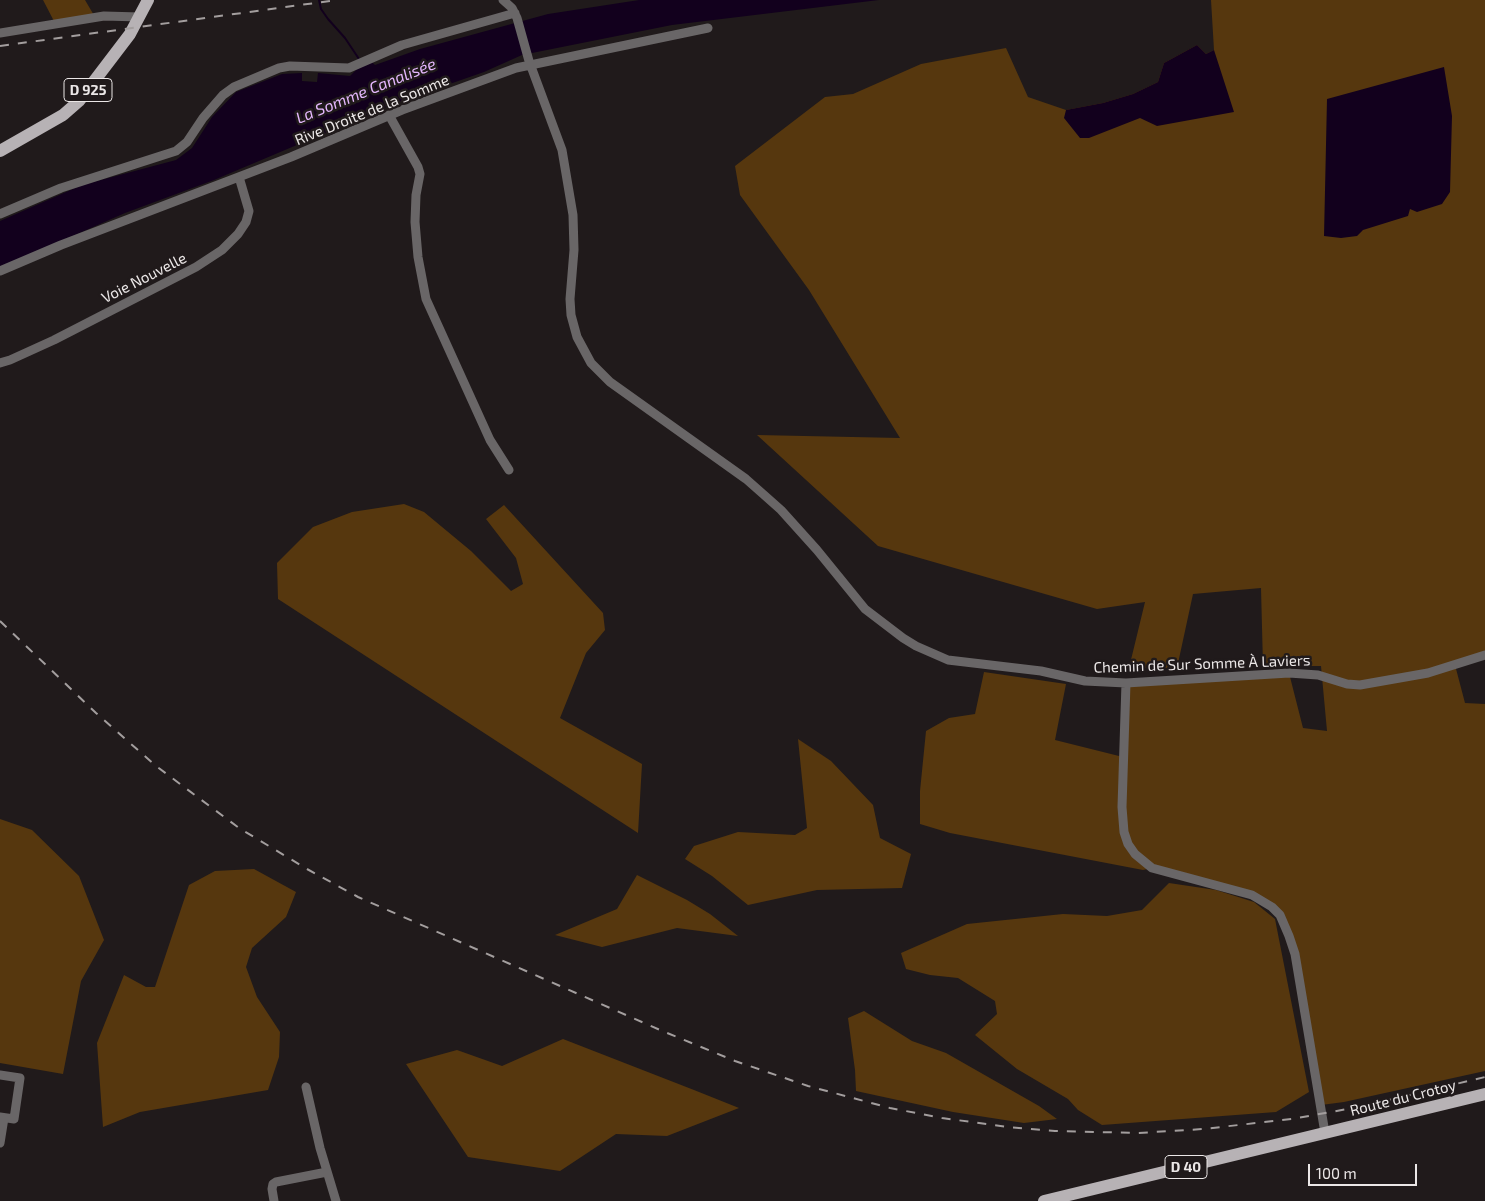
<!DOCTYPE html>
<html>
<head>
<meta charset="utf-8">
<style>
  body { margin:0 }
  #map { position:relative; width:1485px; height:1201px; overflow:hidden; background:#201a1b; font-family:"Exo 2",sans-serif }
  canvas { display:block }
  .scale { position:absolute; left:1308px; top:1164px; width:109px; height:22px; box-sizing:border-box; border:2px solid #ebe7e7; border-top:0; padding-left:6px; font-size:15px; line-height:18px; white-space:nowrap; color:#ebe7e7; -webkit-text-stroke:4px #201a1b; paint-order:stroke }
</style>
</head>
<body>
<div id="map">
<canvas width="1485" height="1201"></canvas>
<div class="scale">100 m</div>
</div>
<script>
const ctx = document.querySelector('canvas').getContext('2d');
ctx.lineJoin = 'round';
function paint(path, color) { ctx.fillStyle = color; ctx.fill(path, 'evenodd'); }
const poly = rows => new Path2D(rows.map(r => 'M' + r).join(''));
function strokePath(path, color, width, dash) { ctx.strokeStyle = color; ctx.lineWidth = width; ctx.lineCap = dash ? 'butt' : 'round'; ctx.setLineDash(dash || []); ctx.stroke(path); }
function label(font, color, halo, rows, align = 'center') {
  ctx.font = font + ' "Exo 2",sans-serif'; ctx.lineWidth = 5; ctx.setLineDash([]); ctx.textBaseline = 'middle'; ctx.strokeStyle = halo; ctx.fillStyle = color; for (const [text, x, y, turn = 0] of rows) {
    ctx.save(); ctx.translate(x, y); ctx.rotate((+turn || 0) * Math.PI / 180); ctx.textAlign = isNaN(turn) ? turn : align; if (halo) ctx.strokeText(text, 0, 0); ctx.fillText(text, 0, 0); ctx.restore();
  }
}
paint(poly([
  [43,0,85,0,95,17,56,25],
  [1211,0,1485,0,1485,655,1455,665,1465,703,1485,704,1485,1071,1344,1102,1321,1105,1298,969,1280,915,1252,895,1152,868,1143,870,950,833,920,824,920,791,926,731,949,718,975,714,984,672,1066,684,1055,740,1123,757,1126,683,1289,673,1303,728,1327,731,1321,666,1263,666,1261,588,1193,594,1177,668,1129,668,1145,602,1097,609,878,546,757,435,900,438,809,290,740,195,735,166,825,97,853,94,921,64,1006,48,1028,97,1066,110,1103,103,1133,94,1158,82,1164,63,1197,45,1206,54,1214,50],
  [404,504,424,512,471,551,511,591,523,584,516,558,486,519,504,505,603,613,605,630,586,653,560,718,642,764,638,833,278,599,277,563,313,527,352,512],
  [798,739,831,761,873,805,880,838,911,854,902,888,817,890,748,905,712,876,685,859,694,846,738,832,795,835,807,828],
  [0,819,32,830,79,876,104,940,81,981,63,1074,0,1063],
  [254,869,296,892,286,917,252,948,246,967,257,997,280,1032,279,1057,268,1090,140,1112,103,1127,97,1043,124,975,146,987,155,987,189,885,215,871],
  [637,875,687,900,710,914,738,936,677,928,602,947,555,935,617,909],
  [1169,883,1216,890,1254,902,1275,919,1309,1092,1276,1112,1102,1125,1078,1110,1068,1099,1017,1069,975,1035,997,1014,995,1001,958,978,930,975,906,969,901,953,967,924,1063,914,1107,916,1142,910],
  [864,1011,912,1041,946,1053,1039,1106,1057,1119,1024,1123,953,1112,856,1091,855,1070,848,1018],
  [563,1039,694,1090,739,1108,667,1136,616,1134,560,1171,468,1157,406,1064,457,1050,502,1066]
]), '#56370e');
paint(poly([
  [639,0,879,0,672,25,522,55,484,72,401,101,214,180,125,213,0,268,0,221,82,185,176,160,192,148,212,117,236,92,282,74,302,73,302,81,317,82,318,73,350,76,358,68,372,62,375,65,420,49,548,14],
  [1197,45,1206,54,1214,50,1234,112,1157,126,1140,118,1089,138,1080,138,1064,118,1066,110,1103,103,1133,94,1158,82,1164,63],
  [1444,67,1452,116,1450,192,1442,204,1417,212,1410,209,1408,216,1363,230,1357,236,1341,238,1324,236,1327,99]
]), '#12001d');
strokePath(poly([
  [319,0,321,9,328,19,345,38,359,59]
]), '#12001d', 2);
strokePath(poly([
  [503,0,512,8,517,18,529,61,562,150,573,215,574,250,570,299,571,315,577,337,591,363,610,382,746,479,763,494,781,510,817,550,865,609,903,638,916,646,948,660,1041,671,1085,681,1126,683,1289,673,1318,675,1347,684,1360,685,1428,673,1485,655],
  [0,33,104,16,140,17],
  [389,115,418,167,420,174,416,195,415,222,418,257,426,299,490,440,509,470],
  [0,214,61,188,176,151,187,142,203,118,223,95,234,87,279,68,290,66,349,68,402,45,515,13],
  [0,271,61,245,291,157,402,110,516,68,708,28],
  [0,363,10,360,54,340,196,267,222,250,238,234,246,222,249,211,239,177],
  [1126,683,1122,807,1124,832,1128,844,1135,854,1152,868,1252,895,1272,907,1280,915,1289,936,1295,954,1325,1133],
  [0,1075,20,1078,14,1119,0,1117],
  [306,1087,320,1148,336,1201],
  [0,1143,4,1118],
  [274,1201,272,1189,273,1184,276,1182,327,1172]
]), '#696667', 9);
strokePath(poly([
  [0,151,63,115,79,101,130,34,148,0],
  [1044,1201,1485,1094]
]), '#b7b2b5', 12);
strokePath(poly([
  [0,46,337,0],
  [0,621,96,713,156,766,239,828,307,869,358,897,660,1030,735,1061,808,1086,890,1108,942,1118,1008,1127,1055,1131,1138,1133,1203,1129,1292,1119,1364,1106,1485,1077]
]), '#a39e9e', 2, [9, 9]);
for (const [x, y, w] of [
  [88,90,48],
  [1186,1167,42]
]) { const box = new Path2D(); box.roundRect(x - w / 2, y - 11.5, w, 23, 4); ctx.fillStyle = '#201a1b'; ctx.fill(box); strokePath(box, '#ebe7e7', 1); }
label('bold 14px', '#ebe7e7', null, [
  ["D 925",88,90],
  ["D 40",1186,1167]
]);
label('15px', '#ebe7e7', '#201a1b', [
  ["Rive Droite de la Somme",372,110,-22],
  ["Voie Nouvelle",144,278,-27],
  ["Chemin de Sur Somme À Laviers",1202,664,-2],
  ["Route du Crotoy",1403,1098,-14]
]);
label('italic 16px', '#e5b8fe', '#201a1b', [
  ["La Somme Canalisée",366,91,-22]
]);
</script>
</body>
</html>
